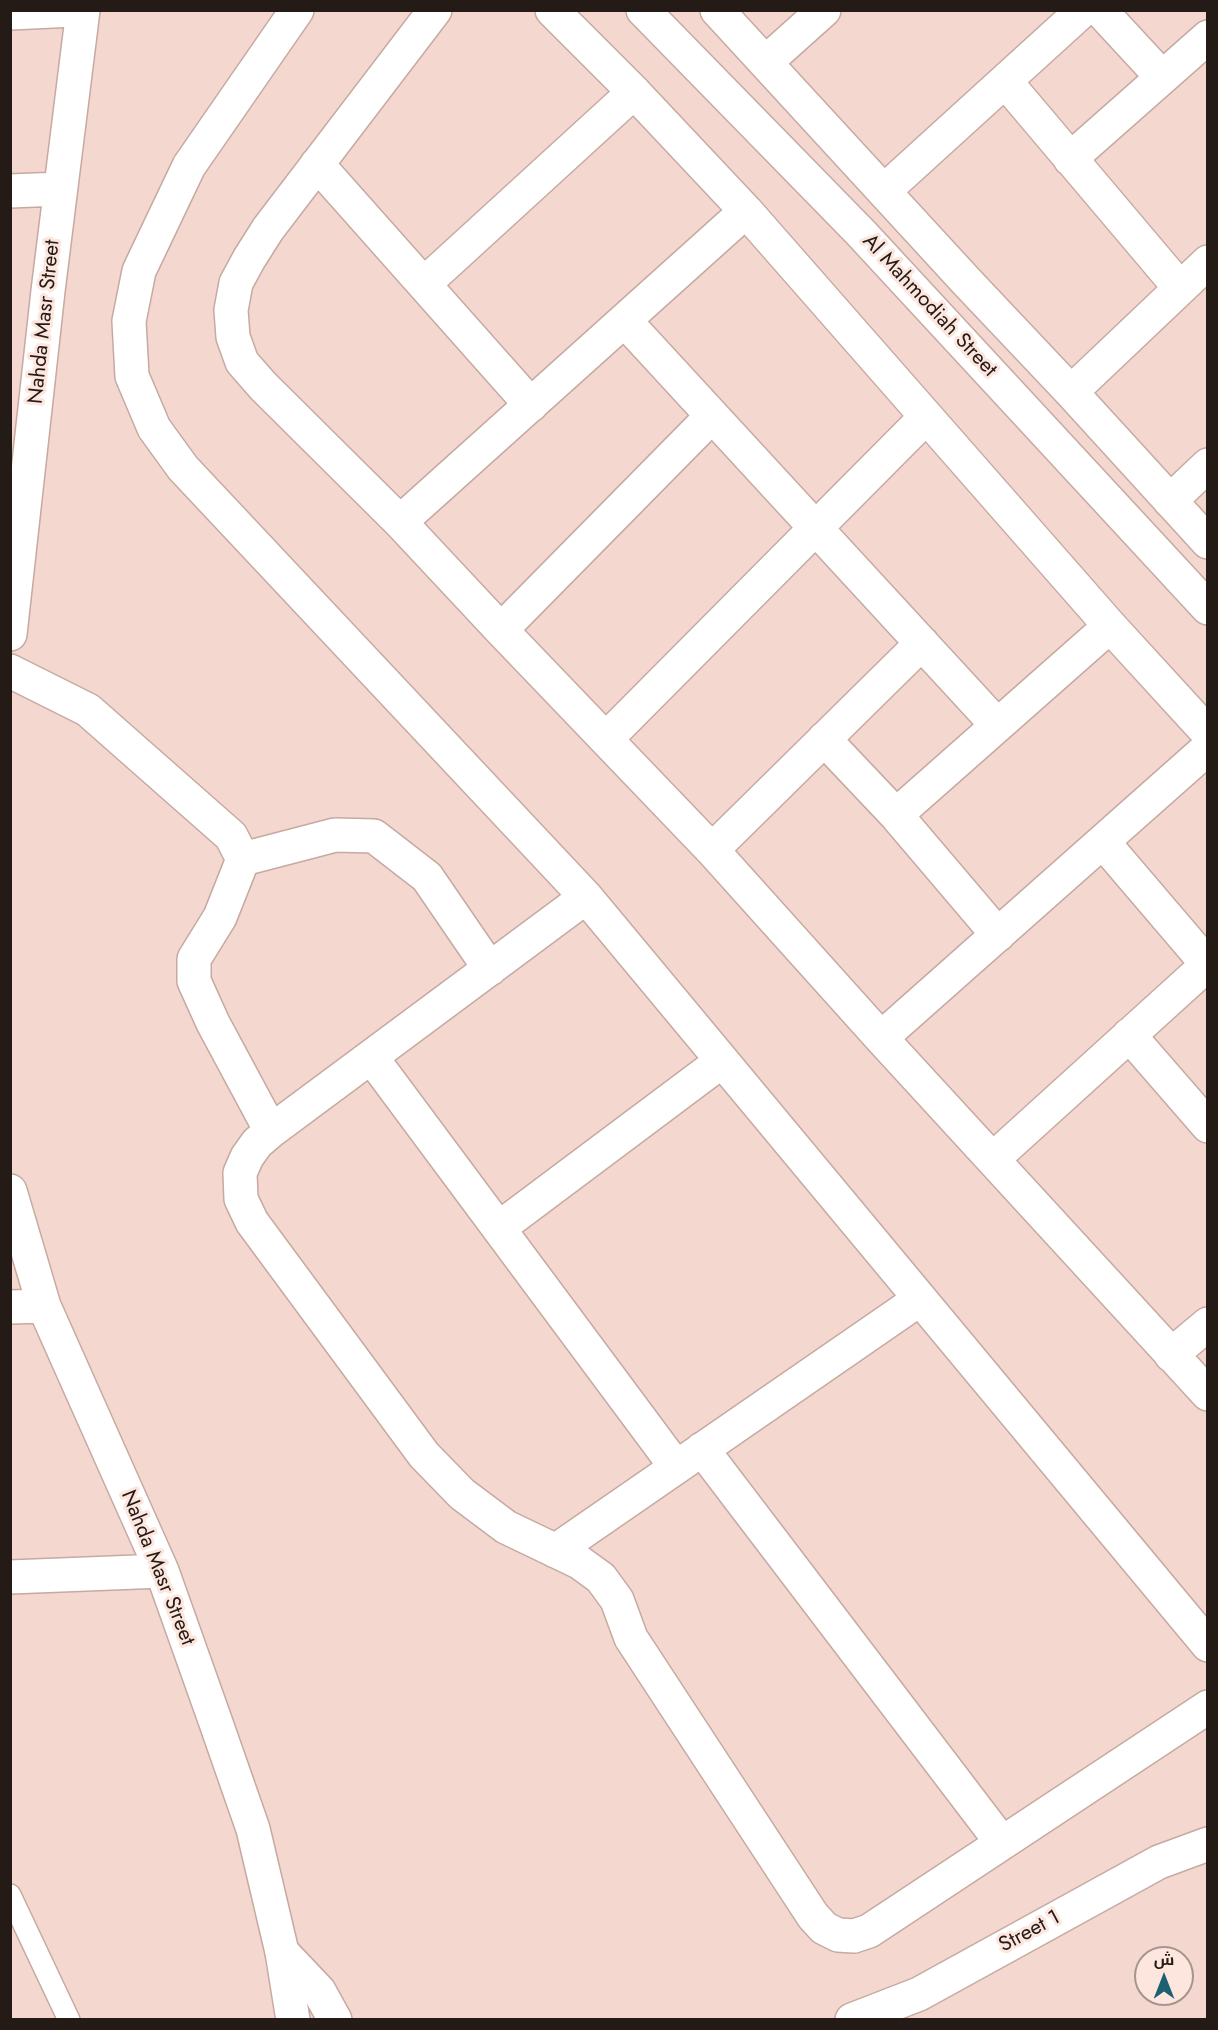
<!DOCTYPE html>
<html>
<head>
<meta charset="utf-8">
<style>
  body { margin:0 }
  #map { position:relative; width:1218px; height:2030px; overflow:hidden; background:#f4d7ce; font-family:Jost,Cairo,sans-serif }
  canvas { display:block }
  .frame { position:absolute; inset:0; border:12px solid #241a16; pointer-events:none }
  .north { position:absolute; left:1134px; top:1946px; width:60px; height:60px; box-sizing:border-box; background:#fde6de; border:2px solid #a6948e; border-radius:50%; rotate:0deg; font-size:16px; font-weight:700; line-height:24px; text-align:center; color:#241a16 }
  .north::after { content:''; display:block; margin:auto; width:21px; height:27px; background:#1c6072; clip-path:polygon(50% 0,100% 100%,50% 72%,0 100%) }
</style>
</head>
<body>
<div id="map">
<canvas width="1218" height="2030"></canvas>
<div class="frame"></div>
<div class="north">ش</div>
</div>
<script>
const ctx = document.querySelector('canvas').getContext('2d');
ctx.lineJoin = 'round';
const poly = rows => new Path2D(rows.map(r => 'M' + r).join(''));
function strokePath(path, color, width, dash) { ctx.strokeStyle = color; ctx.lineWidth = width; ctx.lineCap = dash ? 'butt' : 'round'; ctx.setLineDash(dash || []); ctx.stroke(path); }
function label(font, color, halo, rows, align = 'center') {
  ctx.font = font + ' Jost,sans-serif'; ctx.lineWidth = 6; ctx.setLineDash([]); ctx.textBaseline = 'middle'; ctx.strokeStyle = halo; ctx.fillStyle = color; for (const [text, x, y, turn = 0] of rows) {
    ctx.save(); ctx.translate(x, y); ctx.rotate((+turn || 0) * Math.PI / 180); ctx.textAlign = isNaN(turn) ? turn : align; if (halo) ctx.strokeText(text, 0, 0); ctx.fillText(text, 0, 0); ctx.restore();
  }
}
const service = poly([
  [10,1895,69,2020]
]);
const minor = poly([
  [297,10,189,166,139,271,129,321,132,376,154,428,183,468,586,897,1208,1645],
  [435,10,268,229,249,259,236,283,231,310,233,337,242,362,263,386,400,522,501,630,712,850,881,1038,1208,1394],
  [552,10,634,92,746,211,1110,626,1208,733],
  [643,10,861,233,1208,608],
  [717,10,967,282,1071,392,1208,542],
  [1100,10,1162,77],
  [10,13,74,10],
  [766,62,824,10],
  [1005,81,1180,288],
  [1070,159,1208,37],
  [317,164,531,405],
  [10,191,60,189],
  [884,191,1083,10],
  [424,284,634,92],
  [625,321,997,725],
  [1071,392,1208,262],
  [1170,501,1208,465],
  [400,522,746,211],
  [501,630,712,416],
  [10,634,48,291,83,10],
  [10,671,88,710,231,836,243,859,220,917,194,959,194,981,213,1023,271,1131],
  [606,739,926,417],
  [824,739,896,815,998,935],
  [896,815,1110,626],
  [1103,842,1208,965],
  [712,850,922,643],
  [243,859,335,835,374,836,427,877,490,969],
  [586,897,271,1131,257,1143,247,1157,240,1173,241,1199,252,1222,424,1455,462,1494,506,1527,579,1562,601,1578,617,1600,631,1638,813,1916,824,1928,838,1935,854,1936,869,1931,1208,1707],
  [1129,1035,1208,1126],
  [881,1038,1208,748],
  [372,1058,676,1467],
  [993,1159,1207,965],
  [10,1191,44,1306,162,1571,216,1723,253,1829,282,1952],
  [499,1228,722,1061],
  [10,1307,44,1306],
  [1171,1355,1208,1324],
  [702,1449,1002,1843],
  [555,1551,920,1299],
  [10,1577,162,1571],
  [852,2020,919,1994,1159,1862,1208,1844]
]);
const tertiary = poly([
  [282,1952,319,1991,335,2020],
  [282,1952,293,2020]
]);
strokePath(service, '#c6aaa1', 24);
strokePath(minor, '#c6aaa1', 36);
strokePath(tertiary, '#c6aaa1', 36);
strokePath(service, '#fff', 21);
strokePath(minor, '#fff', 33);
strokePath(tertiary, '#fff', 33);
label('21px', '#241a16', '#fde6de', [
  ["Al Mahmodiah Street",929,306,47],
  ["Nahda Masr Street",45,322,-84],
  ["Nahda Masr Street",157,1568,68],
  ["Street 1",1030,1932,-28]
]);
</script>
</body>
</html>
